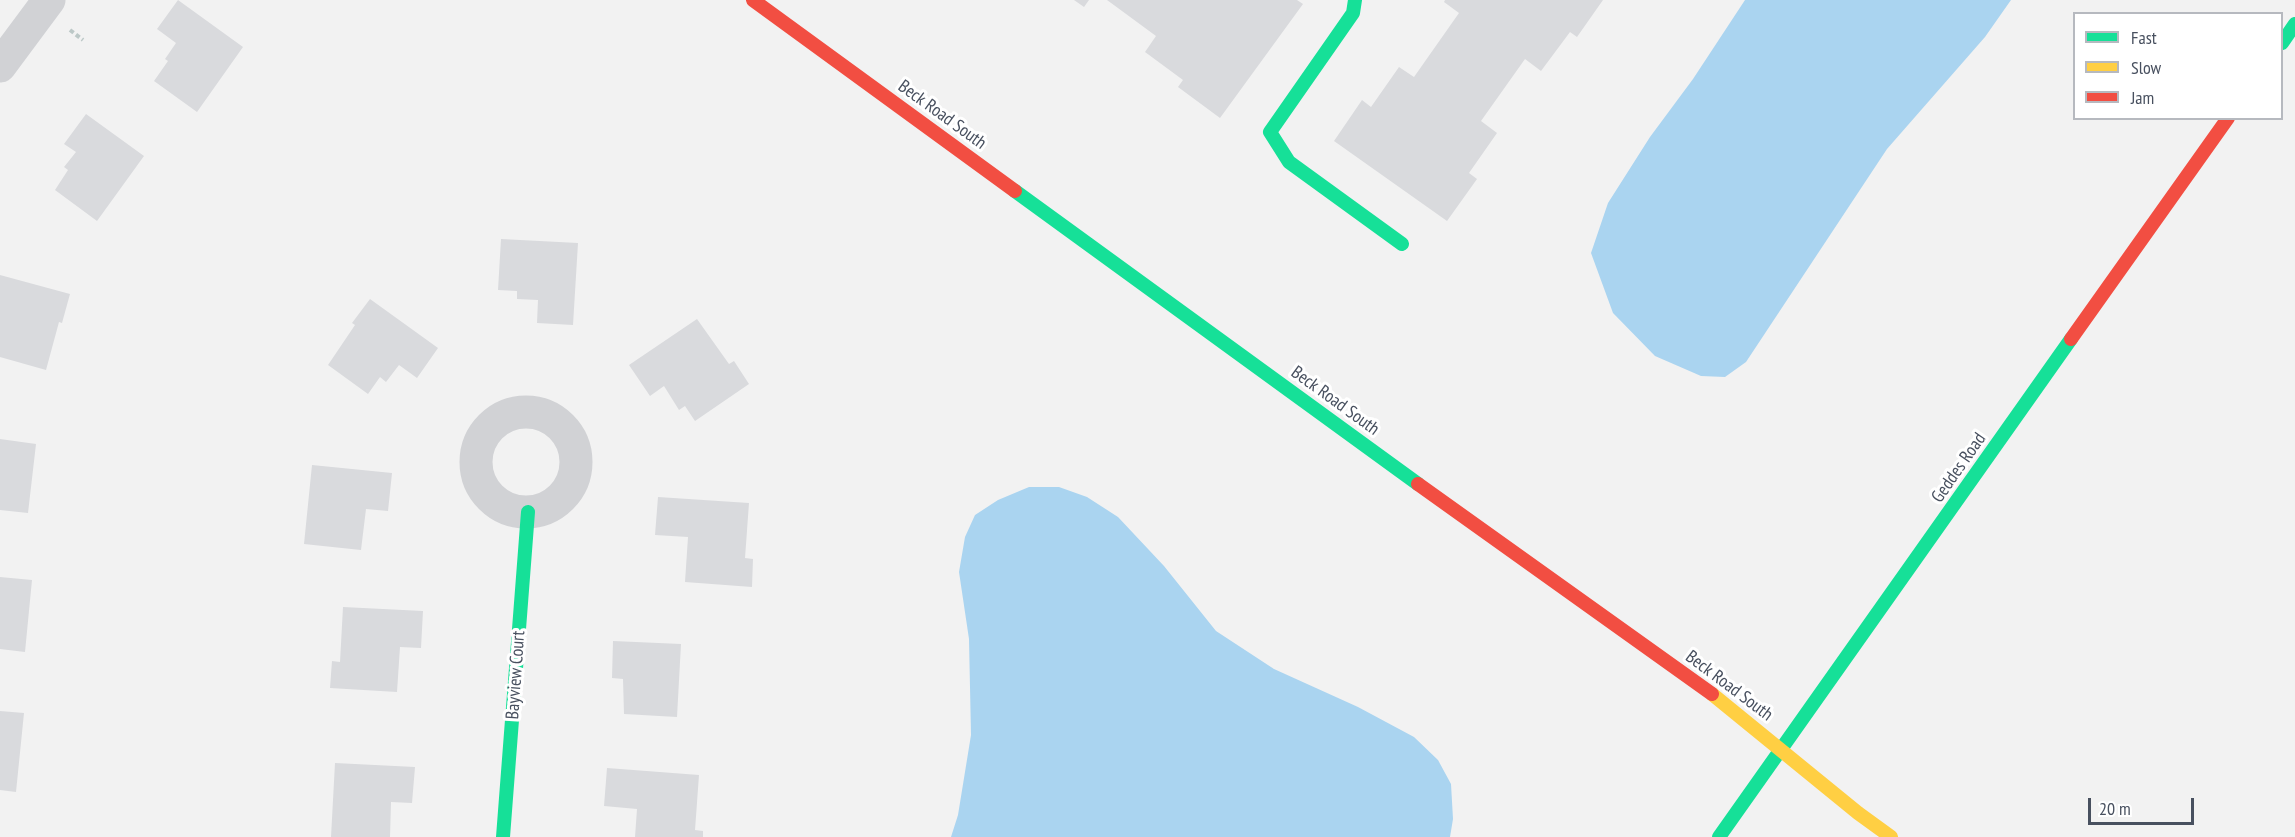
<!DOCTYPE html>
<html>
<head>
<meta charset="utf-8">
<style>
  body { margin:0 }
  #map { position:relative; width:2295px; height:837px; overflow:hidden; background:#f2f2f2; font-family:"PT Sans Narrow",sans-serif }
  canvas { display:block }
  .legend { position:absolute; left:2073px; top:12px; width:210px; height:108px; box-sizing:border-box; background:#fff; border:2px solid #b6b9bf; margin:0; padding:8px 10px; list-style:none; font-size:18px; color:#48505f }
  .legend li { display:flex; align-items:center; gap:12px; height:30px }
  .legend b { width:30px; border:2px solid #b6b9bf }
  .scale { position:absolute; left:2088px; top:798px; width:106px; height:27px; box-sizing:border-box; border:3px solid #48505f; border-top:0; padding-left:8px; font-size:18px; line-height:21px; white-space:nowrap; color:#48505f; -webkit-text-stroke:4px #fff; paint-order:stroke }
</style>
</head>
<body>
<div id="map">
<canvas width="2295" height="837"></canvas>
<ul class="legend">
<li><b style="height:8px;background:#16e098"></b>Fast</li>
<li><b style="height:8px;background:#ffcf43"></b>Slow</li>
<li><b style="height:8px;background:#f24e42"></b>Jam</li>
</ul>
<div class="scale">20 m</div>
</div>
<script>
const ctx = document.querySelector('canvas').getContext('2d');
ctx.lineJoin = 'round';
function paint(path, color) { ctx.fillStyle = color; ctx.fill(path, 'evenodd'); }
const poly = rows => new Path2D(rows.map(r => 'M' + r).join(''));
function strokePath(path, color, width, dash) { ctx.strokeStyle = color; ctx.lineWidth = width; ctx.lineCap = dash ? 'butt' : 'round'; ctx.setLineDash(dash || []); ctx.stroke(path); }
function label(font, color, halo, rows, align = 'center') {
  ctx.font = font + ' "PT Sans Narrow",sans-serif'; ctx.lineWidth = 6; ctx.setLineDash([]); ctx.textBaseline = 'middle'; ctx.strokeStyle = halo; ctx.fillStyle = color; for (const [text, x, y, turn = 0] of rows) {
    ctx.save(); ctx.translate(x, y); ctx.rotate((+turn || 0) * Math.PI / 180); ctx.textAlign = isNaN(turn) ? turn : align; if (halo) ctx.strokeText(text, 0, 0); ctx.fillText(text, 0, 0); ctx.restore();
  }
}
paint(poly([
  [1745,0,2011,0,1985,37,1887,149,1746,362,1725,377,1701,376,1655,356,1613,313,1591,253,1608,203,1650,137,1693,79],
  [1029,487,1059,487,1087,497,1118,517,1164,566,1216,631,1274,669,1358,707,1414,737,1438,760,1451,784,1453,819,1450,837,951,837,958,815,971,735,969,639,959,572,965,537,975,515,998,500]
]), '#aad4f0');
paint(poly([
  [178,0,243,47,197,112,154,81,168,61,165,59,176,43,157,29],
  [1074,0,1089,0,1084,7],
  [1107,0,1297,0,1303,4,1220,118,1178,87,1183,80,1145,52,1156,36],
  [1445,0,1603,0,1577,37,1570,32,1541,71,1525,59,1481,121,1497,133,1469,173,1477,179,1447,221,1334,141,1362,100,1371,107,1399,67,1414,77,1459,13,1444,2],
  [86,114,144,156,97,221,55,190,68,170,64,167,76,152,64,144],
  [501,239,578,243,573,325,537,323,538,300,517,299,517,291,498,290],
  [0,275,70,294,62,323,59,322,46,370,0,357],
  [370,299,438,348,417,378,399,365,386,382,380,377,368,394,328,365,355,325,352,323],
  [697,319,729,364,734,361,749,384,695,421,685,406,679,410,664,386,650,396,629,365],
  [0,439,36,444,28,513,0,510],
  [312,465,392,473,388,511,366,509,361,550,304,544],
  [658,497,749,503,745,558,753,559,752,587,685,582,688,537,655,535],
  [0,577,32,580,25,652,0,649],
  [343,607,423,611,421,648,400,647,397,692,330,688,332,661,340,662],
  [613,641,681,644,677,717,624,714,623,679,612,678],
  [0,711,24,713,16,792,0,790],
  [335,763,415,767,412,803,391,802,390,837,331,837],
  [607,768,699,775,695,830,703,831,703,837,635,837,637,809,604,806]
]), '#d9dadd');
strokePath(poly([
  [70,30,83,40]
]), '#bcc8c7', 4, [4.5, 3]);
strokePath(poly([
  [0,66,49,0],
  '476 462a50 50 0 1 1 100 0a50 50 0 1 1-100 0Z'
]), '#d1d2d5', 33);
strokePath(poly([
  [1355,0,1353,13,1270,132,1289,162,1402,244],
  [2282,43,2295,24],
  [1015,191,1418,484],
  [503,837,528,512],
  [1719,837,2071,339]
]), '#16e098', 14);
strokePath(poly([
  [1712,694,1858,813,1891,837]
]), '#ffcf43', 14);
strokePath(poly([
  [753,0,1015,191],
  [2071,339,2228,118],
  [1418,484,1712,694]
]), '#f24e42', 14);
label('18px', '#48505f', '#fff', [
  ["Beck Road South",942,115,36],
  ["Beck Road South",1335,401,36],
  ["Geddes Road",1959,468,-55],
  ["Bayview Court",516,675,-86],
  ["Beck Road South",1729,686,37]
]);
</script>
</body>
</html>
